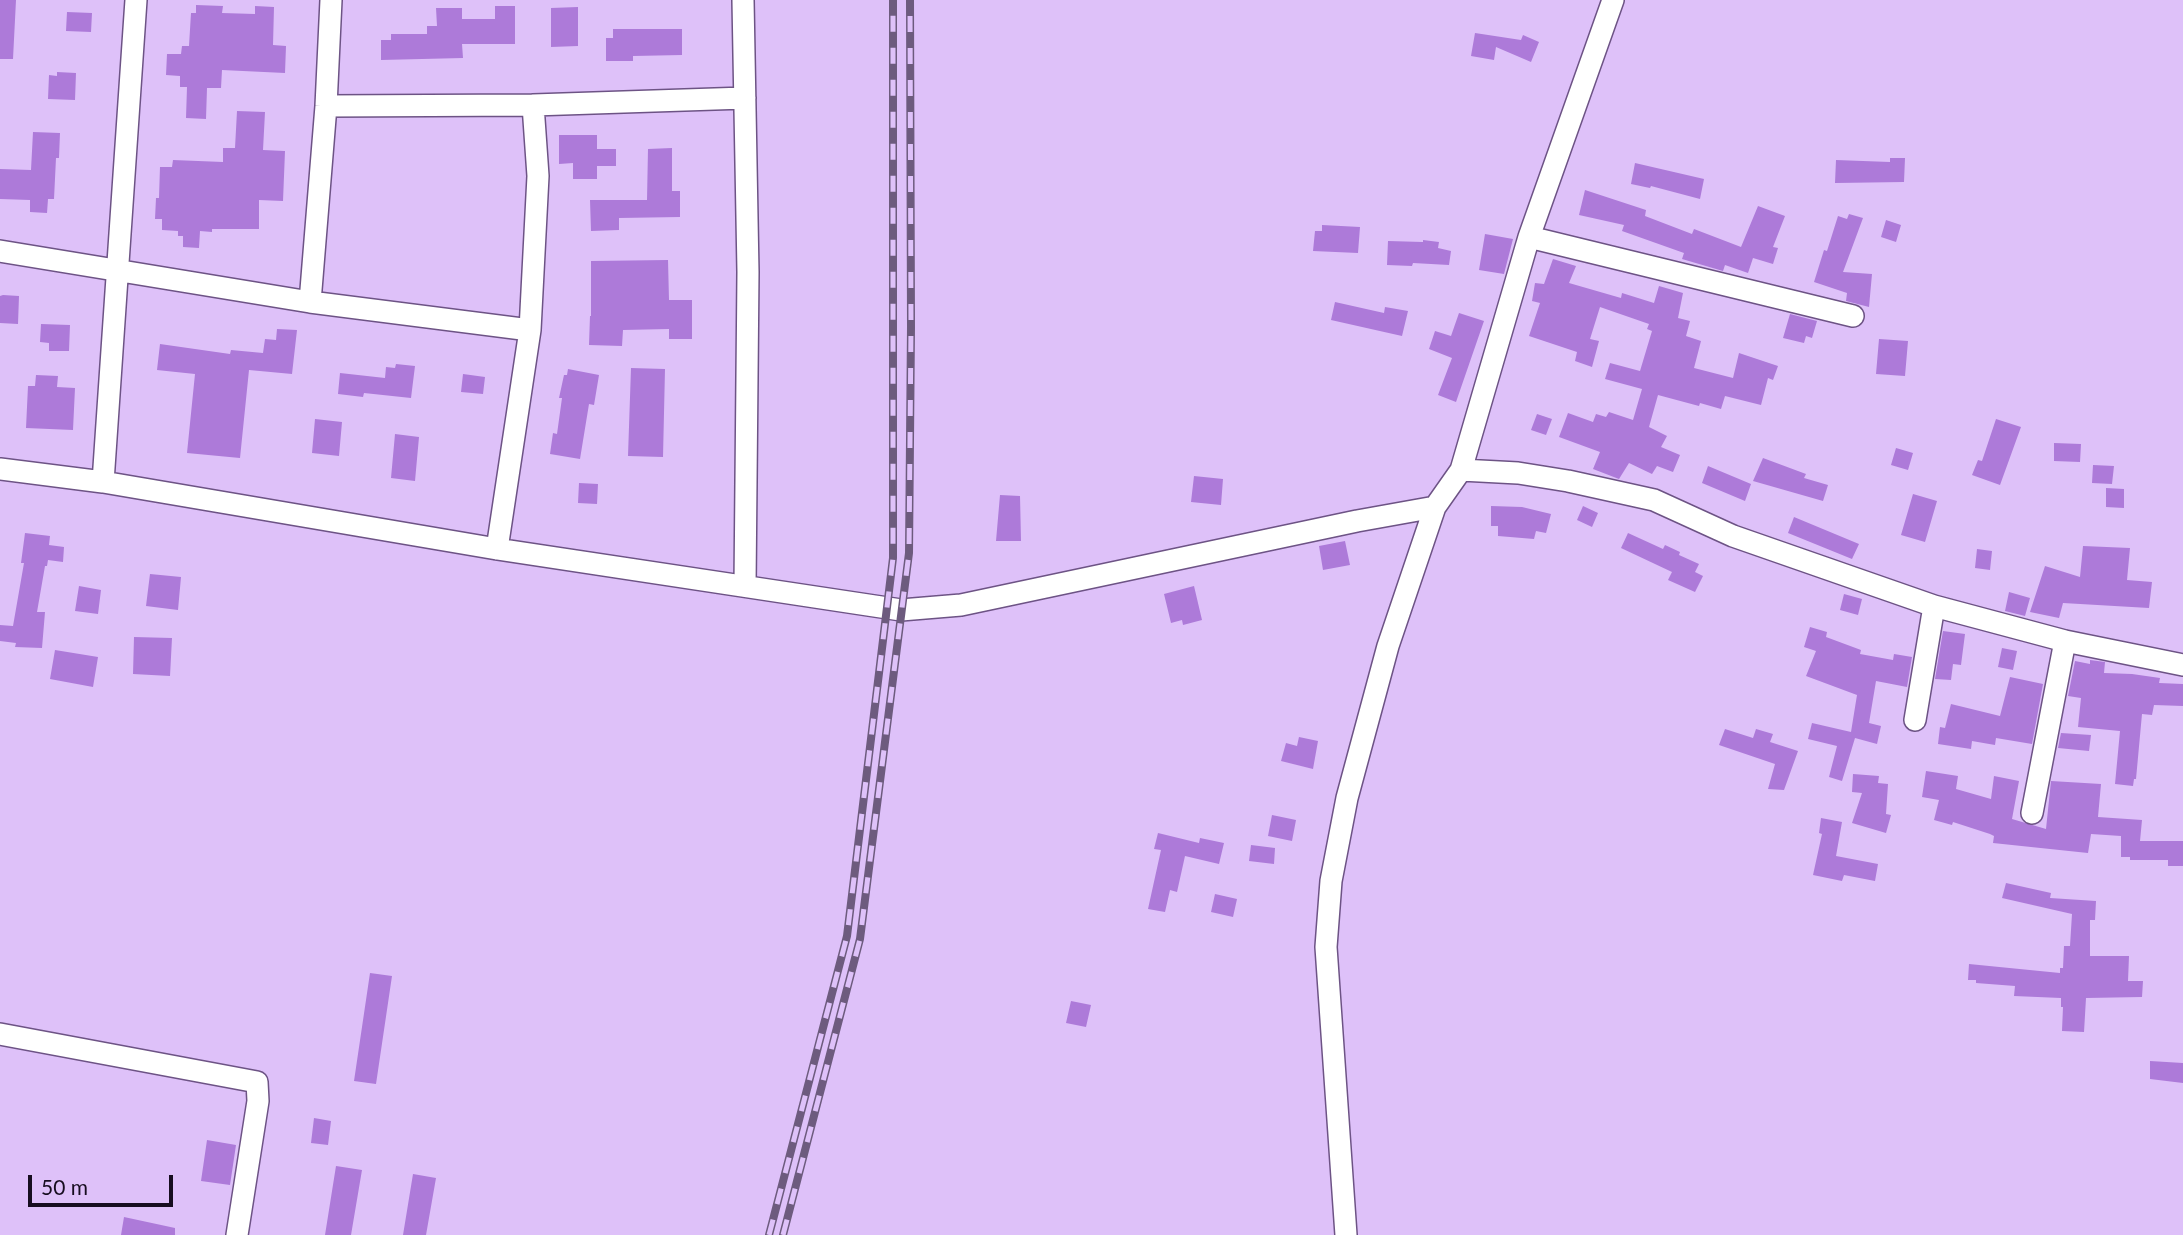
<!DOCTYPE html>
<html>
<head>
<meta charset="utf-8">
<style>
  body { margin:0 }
  #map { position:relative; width:2183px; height:1235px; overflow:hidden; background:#dec1f9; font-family:Lato,sans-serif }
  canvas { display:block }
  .scale { position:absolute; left:28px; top:1175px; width:145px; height:32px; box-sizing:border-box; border:4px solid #170d20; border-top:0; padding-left:9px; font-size:21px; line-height:24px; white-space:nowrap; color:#170d20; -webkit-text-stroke:5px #dec1f9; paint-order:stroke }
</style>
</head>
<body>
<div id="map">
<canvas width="2183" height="1235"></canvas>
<div class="scale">50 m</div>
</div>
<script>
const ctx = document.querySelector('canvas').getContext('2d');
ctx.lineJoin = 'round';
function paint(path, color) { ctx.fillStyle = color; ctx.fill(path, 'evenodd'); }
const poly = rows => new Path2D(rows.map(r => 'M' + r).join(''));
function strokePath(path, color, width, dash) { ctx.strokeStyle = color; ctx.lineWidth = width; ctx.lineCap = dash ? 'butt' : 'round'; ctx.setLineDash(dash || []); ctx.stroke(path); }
paint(poly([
  [0,0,16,0,13,59,0,59],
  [196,5,223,6,222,13,255,14,255,6,274,7,273,45,286,46,285,73,222,70,221,88,207,88,206,119,186,118,187,87,180,87,180,76,166,75,167,54,181,54,182,46,189,46,191,13,196,13],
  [495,6,515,6,515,44,462,44,463,58,381,60,381,40,391,40,391,34,427,34,427,26,437,26,436,8,462,8,462,19,495,19],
  [578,7,578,46,551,47,551,8],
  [67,12,92,13,91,32,66,31],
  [613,29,682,29,682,55,633,56,633,61,606,61,606,38,613,38],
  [1475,33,1521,40,1523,35,1539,42,1531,62,1496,47,1494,60,1471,56],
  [57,72,76,73,75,100,48,99,49,75,57,76],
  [237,111,265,112,263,150,285,151,283,201,259,200,259,229,212,229,212,232,200,231,199,248,183,247,183,236,178,236,178,231,162,230,162,219,155,219,156,198,159,198,160,167,172,167,173,160,223,162,223,148,235,148],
  [33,132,60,133,59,158,56,158,54,199,48,199,47,213,30,212,30,200,0,199,0,169,31,170],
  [559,135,597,135,597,149,616,149,616,166,597,166,597,179,573,179,573,163,559,164],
  [672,148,672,191,680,191,680,217,619,218,619,230,591,231,590,200,647,200,648,149],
  [1890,158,1905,158,1904,182,1835,183,1836,160,1890,162],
  [1635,163,1704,179,1700,199,1651,186,1650,188,1631,184],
  [1585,190,1646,210,1645,216,1692,234,1694,229,1741,247,1758,206,1785,216,1773,247,1778,248,1773,264,1753,258,1748,273,1725,265,1723,271,1682,259,1684,253,1622,231,1624,225,1579,215],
  [1849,214,1863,218,1843,272,1872,274,1869,307,1846,301,1847,293,1814,282,1824,250,1827,251,1838,216,1847,219],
  [1886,220,1901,225,1896,242,1881,237],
  [1322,225,1360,227,1358,253,1313,251,1315,231,1322,231],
  [1485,234,1513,239,1504,274,1479,270],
  [1423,240,1439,242,1438,248,1451,251,1449,265,1413,263,1412,266,1387,265,1388,241,1423,242],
  [1553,259,1576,266,1569,283,1621,298,1622,293,1654,303,1659,286,1683,293,1678,318,1690,321,1686,336,1701,341,1694,368,1733,378,1739,353,1778,366,1773,380,1768,378,1761,405,1725,396,1721,409,1700,403,1699,406,1658,395,1649,427,1667,436,1661,447,1680,455,1673,472,1657,466,1652,474,1629,463,1619,479,1593,469,1600,452,1559,437,1568,413,1593,422,1596,414,1606,417,1609,412,1633,420,1642,389,1605,379,1610,363,1640,371,1652,331,1647,329,1649,324,1600,307,1590,339,1599,341,1592,367,1575,361,1577,352,1529,336,1540,303,1532,301,1535,283,1544,284],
  [668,260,669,300,692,300,692,339,669,339,669,329,623,330,622,346,589,345,590,316,591,316,591,261],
  [3,295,19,296,18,324,0,323,0,296],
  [1335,302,1384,313,1385,307,1408,311,1402,336,1331,320],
  [1459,313,1484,321,1456,402,1438,395,1452,358,1429,349,1435,331,1451,336],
  [1790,314,1817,321,1812,338,1806,336,1804,343,1783,338],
  [41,324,70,325,69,351,49,351,49,343,40,342],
  [277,329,297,330,292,374,249,370,240,458,187,453,195,374,157,370,160,344,230,354,231,350,263,353,265,339,276,340],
  [1879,339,1908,341,1905,376,1876,374],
  [396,364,415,366,411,398,364,393,363,397,338,394,340,373,385,378,386,367,395,368],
  [631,368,665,369,663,457,628,456],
  [568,369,599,375,594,405,589,404,580,459,550,454,553,433,557,434,562,398,559,398,564,375,567,375],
  [463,374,485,377,483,394,461,392],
  [36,375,58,376,57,387,75,388,73,430,26,428,28,386,35,386],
  [1537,414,1552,419,1546,435,1531,430],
  [315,419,342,422,339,456,312,453],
  [1996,419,2021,427,2000,485,1972,475,1978,460,1982,461],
  [395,434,419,437,415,481,391,478],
  [2054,443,2081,444,2080,462,2054,461],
  [1896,448,1913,453,1908,470,1891,465],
  [1763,458,1806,474,1804,478,1828,485,1823,501,1753,481],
  [2093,465,2114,466,2112,484,2092,483],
  [1708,466,1751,484,1745,501,1702,483],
  [1194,476,1223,479,1221,505,1191,502],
  [579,483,598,484,597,504,578,503],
  [2106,488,2124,489,2124,508,2106,507],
  [1913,494,1937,501,1925,542,1901,535],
  [1000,495,1020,496,1021,541,996,541],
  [1491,506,1522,507,1551,514,1546,533,1536,531,1534,539,1498,536,1498,526,1491,526],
  [1583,506,1598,513,1592,527,1577,520],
  [1794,517,1859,544,1852,559,1788,533],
  [25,533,50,536,49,545,64,547,63,562,48,560,47,566,45,566,37,612,45,612,42,648,15,647,16,643,0,641,0,625,13,626,24,563,21,563],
  [1628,533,1663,549,1665,545,1680,552,1679,555,1699,564,1695,572,1703,576,1695,592,1668,580,1672,572,1621,548],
  [1345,541,1350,565,1323,570,1319,546],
  [2083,546,2130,548,2127,580,2152,582,2149,608,2063,603,2059,618,2030,612,2045,566,2080,577],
  [1977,549,1992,551,1990,570,1975,568],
  [150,574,181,577,178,610,146,606],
  [79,586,101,590,98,614,75,611],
  [1194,586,1202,620,1183,625,1182,620,1171,623,1164,594],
  [2009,592,2030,598,2025,616,2005,611],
  [1844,594,1862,599,1858,615,1840,610],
  [1810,627,1827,632,1826,637,1861,650,1860,654,1893,660,1894,654,1912,657,1907,687,1876,681,1869,723,1881,726,1877,744,1855,738,1842,781,1829,777,1837,746,1808,739,1812,723,1851,732,1857,695,1806,676,1816,651,1804,647],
  [1943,631,1965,634,1961,665,1953,664,1951,680,1935,679],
  [134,637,172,638,170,676,133,674],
  [2002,648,2017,651,2013,670,1998,667],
  [55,650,98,657,93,687,50,679],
  [2090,660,2105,662,2104,673,2132,674,2160,678,2159,683,2183,684,2183,706,2154,705,2152,715,2142,714,2136,779,2134,779,2133,786,2115,784,2120,731,2078,727,2081,698,2068,696,2075,661,2090,664],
  [2010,677,2043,684,2032,744,1996,738,1995,745,1972,741,1971,749,1938,744,1940,727,1945,728,1951,704,2000,716],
  [1725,729,1753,738,1756,729,1773,734,1770,742,1798,751,1784,790,1768,789,1775,764,1719,745],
  [2061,733,2091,735,2089,751,2058,748],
  [1299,737,1318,741,1313,769,1281,761,1286,743,1297,746],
  [1926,771,1958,776,1956,789,1991,799,1994,776,2019,781,2012,819,2046,829,2051,781,2101,784,2098,817,2142,820,2140,841,2183,841,2183,866,2168,866,2168,860,2130,860,2130,857,2121,857,2121,836,2091,834,2088,853,1993,843,1994,836,1990,834,1953,822,1952,825,1934,820,1939,800,1922,797],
  [1853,774,1879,776,1878,783,1888,784,1886,814,1891,815,1886,833,1852,823,1862,793,1852,792],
  [1272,815,1296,820,1292,841,1268,836],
  [1821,818,1842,822,1836,856,1878,864,1875,881,1844,875,1842,881,1813,875,1822,834,1819,833],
  [1158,833,1199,843,1200,838,1224,843,1219,864,1185,856,1177,892,1170,890,1165,912,1148,909,1161,850,1154,849],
  [1251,845,1275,848,1274,864,1249,861],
  [2006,883,2051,893,2050,898,2096,901,2095,920,2090,920,2090,956,2129,956,2128,981,2143,981,2142,997,2086,998,2084,1032,2062,1031,2063,1007,2061,1007,2061,998,2014,996,2015,986,1976,983,1976,980,1968,980,1969,964,2060,973,2060,968,2063,968,2064,946,2070,946,2072,914,2002,898],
  [1215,894,1237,899,1233,917,1211,912],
  [370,973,392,976,376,1084,354,1081],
  [1071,1001,1091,1005,1086,1027,1066,1023],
  [2150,1061,2183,1063,2183,1083,2150,1079],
  [314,1118,331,1121,328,1145,311,1143],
  [207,1140,236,1145,230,1185,201,1181],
  [336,1166,362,1170,351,1235,325,1235],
  [413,1174,436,1178,426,1235,403,1235],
  [124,1217,175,1228,175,1235,121,1235]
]), '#ad7ad9');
const minor = poly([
  [743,0,748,272,745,586],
  [326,106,533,105,745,98],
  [1529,237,1853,316],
  [0,251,310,302,530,330],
  [310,302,326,106,331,0],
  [0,469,103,482,497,549,901,610,961,605,1357,521,1435,507],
  [1461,470,1518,473,1568,481,1654,500,1733,536,1934,606,2065,641,2183,665],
  [103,482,136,0],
  [497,549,530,330,538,176,533,105],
  [1915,720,1934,606],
  [2032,813,2065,641],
  [0,1034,257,1082,258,1101,237,1235],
  [1346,1235,1326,947,1331,881,1347,798,1388,646,1435,507,1461,470,1529,237,1613,0]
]);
strokePath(minor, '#6d5385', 24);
strokePath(minor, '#fff', 21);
const rail = poly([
  [769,1235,847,936,893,558,893,0],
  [783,1235,860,939,909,553,911,327,910,0]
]);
strokePath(rail, '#6d5b7e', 8);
strokePath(rail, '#dec1f9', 5, [16]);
</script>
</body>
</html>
